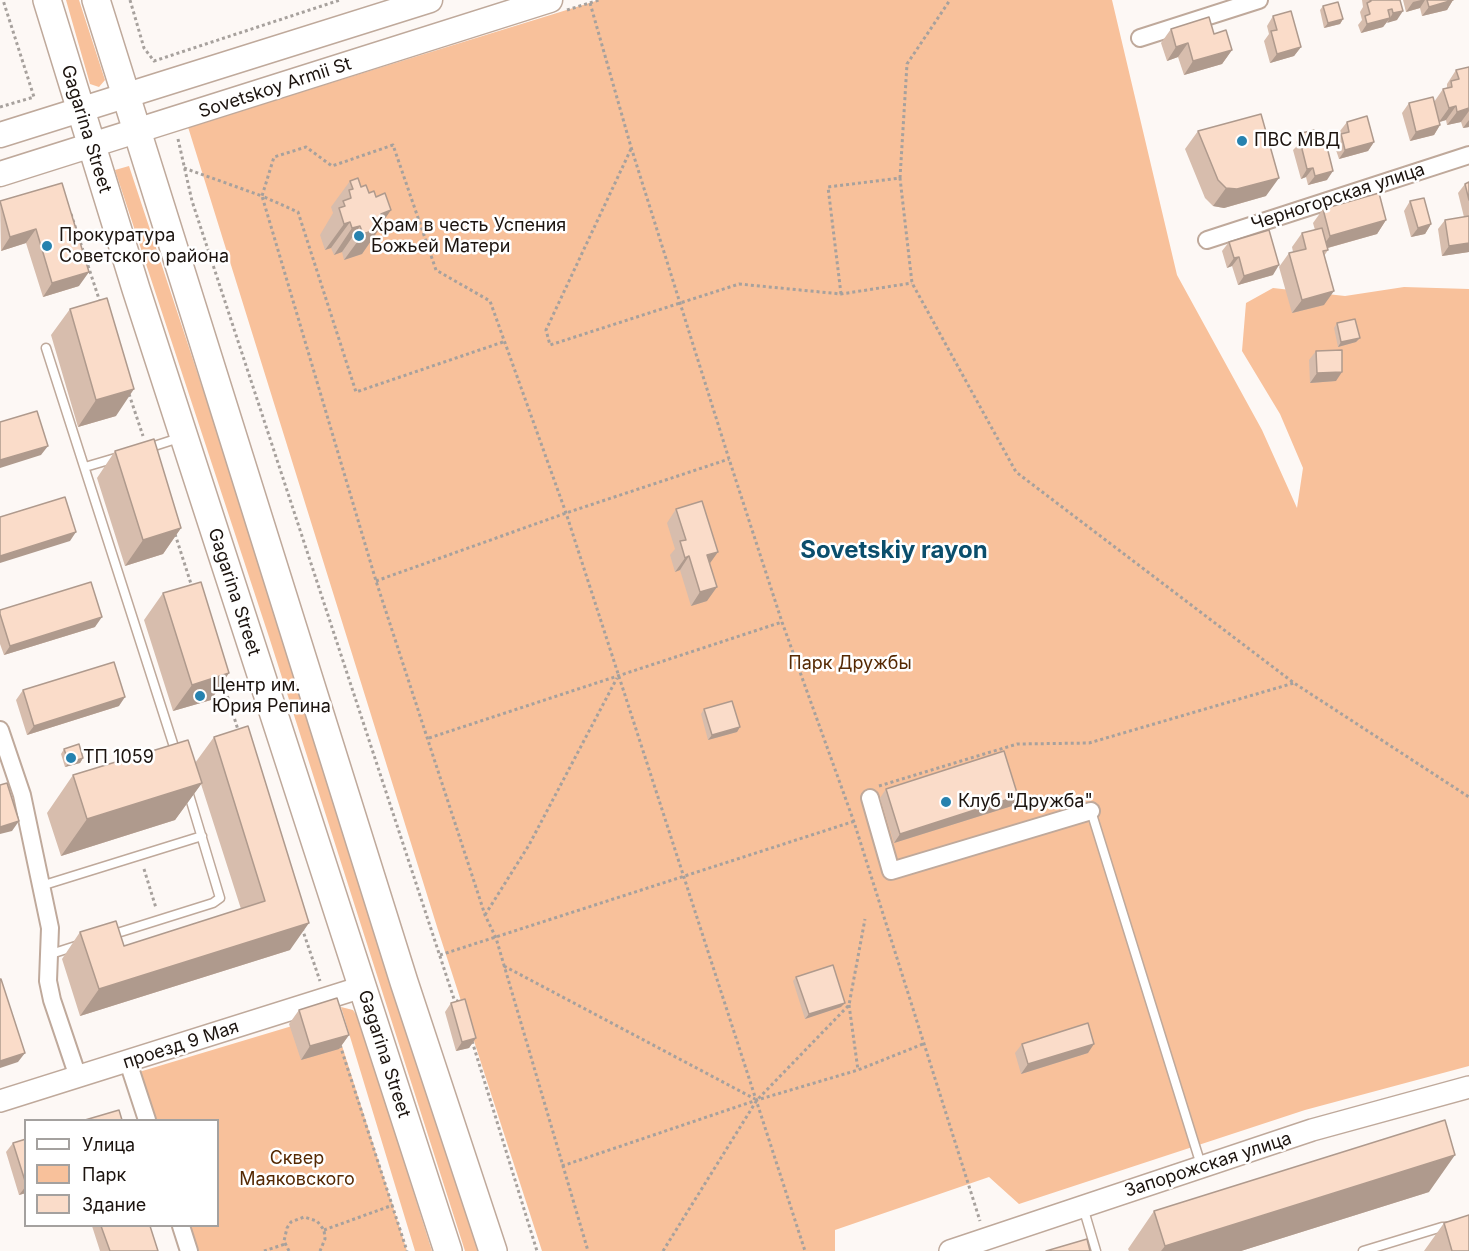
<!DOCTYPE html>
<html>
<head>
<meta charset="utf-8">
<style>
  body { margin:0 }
  #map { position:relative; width:1469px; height:1251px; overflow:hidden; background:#fdf8f5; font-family:Inter,sans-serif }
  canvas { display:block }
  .legend { position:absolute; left:24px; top:1119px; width:195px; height:108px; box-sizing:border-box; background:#fff; border:2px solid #a4a19f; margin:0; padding:8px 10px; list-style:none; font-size:18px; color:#1c140f }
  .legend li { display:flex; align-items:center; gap:12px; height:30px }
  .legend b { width:30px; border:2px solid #a4a19f }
</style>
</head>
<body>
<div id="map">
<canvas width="1469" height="1251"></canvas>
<ul class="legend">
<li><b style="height:8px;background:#fff"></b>Улица</li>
<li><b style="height:16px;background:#f8c19b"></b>Парк</li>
<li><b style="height:16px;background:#fadcc9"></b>Здание</li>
</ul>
</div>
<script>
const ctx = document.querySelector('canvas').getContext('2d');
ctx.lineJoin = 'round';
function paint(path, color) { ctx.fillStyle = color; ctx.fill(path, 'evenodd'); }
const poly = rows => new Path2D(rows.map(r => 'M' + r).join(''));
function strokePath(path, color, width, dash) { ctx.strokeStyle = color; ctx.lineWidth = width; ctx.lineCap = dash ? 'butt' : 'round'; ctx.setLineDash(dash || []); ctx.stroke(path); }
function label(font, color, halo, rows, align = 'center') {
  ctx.font = font + ' Inter,sans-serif'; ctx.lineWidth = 5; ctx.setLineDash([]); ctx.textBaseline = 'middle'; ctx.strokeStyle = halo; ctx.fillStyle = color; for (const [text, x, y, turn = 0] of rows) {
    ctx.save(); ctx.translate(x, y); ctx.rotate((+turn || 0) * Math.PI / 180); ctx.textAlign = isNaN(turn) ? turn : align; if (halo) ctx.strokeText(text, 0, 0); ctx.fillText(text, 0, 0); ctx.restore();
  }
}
paint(poly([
  [66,0,79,0,105,80,99,87,90,84],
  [599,0,1112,0,1177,275,1262,430,1297,508,1303,468,1280,414,1242,351,1246,303,1273,288,1345,296,1404,287,1469,289,1469,1066,1305,1110,1019,1204,989,1177,835,1230,835,1251,542,1251,438,930,188,127],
  [129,166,284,635,481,1251,465,1251,270,640,115,170],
  [341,1007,353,1010,359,1019,432,1251,415,1251],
  [332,1014,407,1251,199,1251,190,1226,218,1226,218,1120,155,1120,139,1072]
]), '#f8c19b');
const service = poly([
  [46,348,176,753],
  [145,449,182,437],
  [85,467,119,457],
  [1091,811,1201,1165],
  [41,886,202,836],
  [111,935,213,903,220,898,187,788],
  [51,954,79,945],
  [1083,1207,1096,1251],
  [1363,1251,1442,1227,1469,1226]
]);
const minor = poly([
  [1140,38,1259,0],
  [1207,240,1469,155],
  [0,730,22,795,50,928,48,981,52,1000,78,1077],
  [870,798,891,871,1091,811],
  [128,1062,147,1120],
  [181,1226,189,1251]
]);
const tertiary = poly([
  [0,1101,362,987],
  [950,1251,1312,1130,1469,1087]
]);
const secondary = poly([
  [0,135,430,0],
  [0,174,550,0]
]);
const primary = poly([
  [47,0,136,289,448,1251],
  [96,0,404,982,493,1251]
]);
strokePath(service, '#bfa99b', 11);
strokePath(minor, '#bfa99b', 20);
strokePath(tertiary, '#bfa99b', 24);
strokePath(secondary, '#bfa99b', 27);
strokePath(primary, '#bfa99b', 30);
strokePath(poly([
  [130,0,144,48,154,61,340,0],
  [590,3,631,147,729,459,782,622,854,822,980,1221],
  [567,10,599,0],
  [0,107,34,97,3,0],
  [178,139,192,201,454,999,461,1003],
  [631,149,546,330,550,345,739,284,841,294,912,283],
  [184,168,262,196,376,581,485,915,496,938,588,1251],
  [900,178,907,64,950,0],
  [71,214,100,302],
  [841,294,828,187,900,178,912,283,1016,472,1294,683,1469,797],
  [503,342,356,392,298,212,262,196,274,157,306,147,332,166,393,145,436,270,490,301,566,513,805,1251],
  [129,394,143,436],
  [175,534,192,587],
  [376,581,566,513,729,459],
  [222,679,239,733],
  [429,738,782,622],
  [879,786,1017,744,1089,743,1294,683],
  [144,869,156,908],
  [485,915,529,845,617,678],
  [302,928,320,981],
  [440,955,855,821],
  [504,966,755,1099],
  [849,1005,858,1070],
  [472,1041,537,1251],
  [340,1045,407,1251],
  [562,1166,757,1100,858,1070,923,1044],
  [324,1230,393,1205],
  [264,1251,285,1244],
  [289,1251,284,1241,287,1228,291,1222,304,1217,317,1221,324,1230,325,1239,320,1251],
  [663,1251,757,1100,849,1005,865,919]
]), '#a7a19d', 3, [3, 3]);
strokePath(service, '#fff', 8);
strokePath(minor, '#fff', 16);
strokePath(tertiary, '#fff', 21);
strokePath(secondary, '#fff', 24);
strokePath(primary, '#fff', 27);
paint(poly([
  [1362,0,1400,0,1397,20,1387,22,1383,27,1361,33,1358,25,1362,20,1360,12,1363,7],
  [1403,0,1453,0,1447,10,1422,16,1420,8,1406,12],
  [1323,6,1343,19,1340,24,1324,28,1320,10],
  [1273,16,1301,47,1294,56,1270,63,1264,41,1269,34,1267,26],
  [1171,29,1214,34,1232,50,1222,64,1184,75,1178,57,1167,61,1161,43],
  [1469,67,1469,127,1463,128,1461,122,1447,125,1446,120,1440,122,1440,125,1434,135,1410,141,1402,113,1409,103,1434,102,1443,89,1446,89,1447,87,1447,84,1456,70],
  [1347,122,1374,142,1368,151,1339,159,1334,144,1341,134,1340,131],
  [1198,131,1266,196,1224,208,1213,206,1205,198,1185,149],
  [1302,133,1327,180,1308,185,1306,177,1301,179,1293,150,1297,146,1296,142],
  [350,181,376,197,380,226,362,254,344,260,342,252,334,255,331,248,325,250,320,235,333,213,331,207],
  [1469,182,1469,252,1442,256,1438,229,1445,220,1464,217,1458,193,1465,184],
  [62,183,79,286,43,297,26,243,1,251,0,201],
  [1410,201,1431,224,1425,234,1411,237,1404,211],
  [1323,209,1386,220,1377,234,1328,248,1328,250,1324,256,1324,305,1292,313,1279,267,1289,253,1293,252,1292,247,1302,233,1315,230,1313,223],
  [1229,242,1273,275,1238,285,1232,266,1227,268,1222,251],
  [70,309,116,416,78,427,51,335],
  [1337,323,1360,338,1356,342,1338,347,1334,328],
  [1316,351,1336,381,1310,383,1309,360],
  [115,451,181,528,163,554,125,566,97,478],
  [676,509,709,564,707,601,691,606,680,570,675,572,670,555,675,549,667,523],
  [163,593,211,700,173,711,144,620],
  [0,614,95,627,4,655,0,644],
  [23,690,119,706,27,735,16,700],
  [704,709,740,727,737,732,708,740,701,714],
  [214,737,290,950,80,1016,62,959,80,932,124,946,241,909,201,784,175,820,61,856,47,813,73,775,195,763],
  [64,749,83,758,80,763,65,767,61,754],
  [886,789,1018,796,1012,806,894,843,880,798],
  [796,977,841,1007,805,1019,793,981],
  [451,1003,476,1038,469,1048,456,1051,445,1012],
  [299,1010,349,1035,339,1049,301,1060,289,1024],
  [1022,1044,1088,1053,1021,1074,1015,1053],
  [26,1139,26,1193,19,1195,6,1152,13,1143],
  [1429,1192,1241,1251,1129,1251,1128,1249,1154,1211],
  [1444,1223,1469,1251,1424,1251],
  [92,1226,150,1226,158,1251,100,1251]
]), '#d7bdad');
paint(poly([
  [1421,0,1425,0,1420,8,1406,12,1413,2],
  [1453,0,1447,10,1422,16,1429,7],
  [1403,11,1397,20,1387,23,1393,13],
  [1390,18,1383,27,1361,33,1367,24],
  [1343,19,1340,24,1324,28,1328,23],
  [1188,43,1178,57,1167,61,1176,47],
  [1301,47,1294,56,1270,63,1277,54],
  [1232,50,1222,64,1184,75,1193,61],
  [1456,106,1446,120,1439,122,1449,108],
  [1469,108,1469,111,1461,122,1447,125,1457,112],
  [1469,120,1469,127,1463,128],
  [1440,125,1434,135,1410,141,1416,132],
  [1374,142,1368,151,1339,159,1345,150],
  [1313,168,1306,177,1301,179,1307,169],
  [1333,171,1327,180,1308,185,1315,176],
  [1279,178,1266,196,1224,208,1213,206,1226,188],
  [391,210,378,229,380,228,362,254,344,260,363,234,381,214],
  [1386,220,1377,234,1320,250,1330,236],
  [350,222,331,248,325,250,344,224],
  [1431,224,1425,234,1411,237,1418,228],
  [360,226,342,252,334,255,352,228],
  [36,229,26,243,1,251,10,237],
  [1469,243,1469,252,1442,256,1449,246],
  [1239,257,1232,266,1227,268,1234,258],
  [1279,265,1273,275,1238,285,1244,276],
  [89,272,79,286,43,297,52,283],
  [1334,291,1324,305,1292,313,1302,300],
  [1360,338,1356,342,1338,347,1341,342],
  [1342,372,1336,381,1310,383,1317,373],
  [134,389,116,416,78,427,96,400],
  [48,446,41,455,0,468,0,460],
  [181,528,163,554,125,566,143,540],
  [76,532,70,541,0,563,0,556],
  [718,552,708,566,707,555],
  [689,556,680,570,675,572,685,558],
  [717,587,707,601,691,606,700,592],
  [102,617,95,627,4,655,10,646],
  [229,673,211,700,173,711,192,685],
  [125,697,119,706,27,735,34,726],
  [740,727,737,732,708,740,712,735],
  [83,758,80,763,65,767,69,763],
  [202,783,175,820,61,856,87,819],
  [1018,796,1012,806,894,843,900,834],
  [19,821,12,831,0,834,0,827],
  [309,923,290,950,80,1016,99,989],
  [845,1003,841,1007,805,1019,809,1014],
  [349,1035,339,1049,301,1060,310,1046],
  [476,1038,469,1048,456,1051,462,1042],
  [1094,1044,1088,1053,1021,1074,1028,1064],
  [25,1053,18,1062,0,1068,0,1061],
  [1455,1155,1429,1192,1241,1251,1161,1251,1165,1246],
  [26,1186,26,1193,19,1195]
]), '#af9a8d');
const building = poly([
  [1370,0,1400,0,1403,11,1393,13,1392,9,1388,10,1390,18,1367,24,1365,16,1370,14,1367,3,1371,1,1370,0],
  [1427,0,1453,0,1429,7,1427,0],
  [1338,2,1343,19,1328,23,1323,6,1338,2],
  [1291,11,1301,47,1277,54,1271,31,1277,30,1273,16,1291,11],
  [1209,17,1214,34,1226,30,1232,50,1193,61,1188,43,1176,47,1171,29,1209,17],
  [1469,67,1469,108,1457,112,1456,106,1449,108,1443,89,1452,87,1451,81,1459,79,1456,70,1469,67],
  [1433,97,1440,125,1416,132,1409,103,1433,97],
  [1261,114,1279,178,1237,189,1226,188,1218,180,1198,131,1261,114],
  [1367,116,1374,142,1345,150,1341,134,1349,132,1347,122,1367,116],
  [1314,130,1318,145,1326,143,1333,171,1315,176,1313,168,1307,169,1300,141,1304,140,1302,133,1314,130],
  [358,178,361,187,366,185,369,193,374,191,376,197,385,193,391,210,381,214,382,218,378,219,380,228,363,234,360,226,352,228,350,222,344,224,339,208,345,206,343,201,351,198,349,190,353,189,350,181,358,178],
  [1469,182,1469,200,1465,184,1469,182],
  [62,183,89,272,52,283,36,229,10,237,0,201,62,183],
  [1379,193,1386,220,1330,236,1323,209,1379,193],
  [1424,198,1431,224,1418,228,1410,201,1424,198],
  [1469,216,1469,243,1449,246,1445,220,1469,216],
  [1322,228,1328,250,1323,251,1334,291,1302,300,1289,253,1306,249,1302,233,1322,228],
  [1269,230,1279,265,1244,276,1239,257,1234,258,1229,242,1269,230],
  [107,298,134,389,96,400,70,309,107,298],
  [1355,319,1360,338,1341,342,1337,323,1355,319],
  [1342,350,1342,372,1317,373,1316,351,1342,350],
  [37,411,48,446,0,460,0,422,37,411],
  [154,439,181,528,143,540,115,451,154,439],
  [65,497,76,532,0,556,0,517,65,497],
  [702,501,718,552,707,555,717,587,700,592,689,556,685,558,680,541,686,540,676,509,702,501],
  [91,582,102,617,10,646,0,614,0,610,91,582],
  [201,582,229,673,192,685,163,593,201,582],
  [114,662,125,697,34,726,23,690,114,662],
  [732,701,740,727,712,735,704,709,732,701],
  [248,726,309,923,99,989,80,932,116,921,124,946,265,901,214,737,248,726],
  [188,740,202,783,87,819,73,775,188,740],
  [79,744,83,758,69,763,64,749,79,744],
  [1004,751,1018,796,900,834,886,789,1004,751],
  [7,783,19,821,0,827,0,785,7,783],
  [833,965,845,1003,809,1014,796,977,833,965],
  [0,979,1,979,25,1053,0,1061,0,979],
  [337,998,349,1035,310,1046,299,1010,337,998],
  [465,999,476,1038,462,1042,451,1003,465,999],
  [1088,1023,1094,1044,1028,1064,1022,1044,1088,1023],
  [119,1110,122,1120,85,1120,119,1110],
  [1445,1120,1455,1155,1165,1246,1154,1211,1445,1120],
  [26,1139,26,1184,13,1143,26,1139],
  [1469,1215,1469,1251,1452,1251,1444,1223,1469,1215],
  [101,1226,150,1226,158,1251,110,1251,101,1226],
  [1087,1239,1090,1251,1046,1251,1087,1239]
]);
paint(building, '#fadcc9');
strokePath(building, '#af9a8d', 1.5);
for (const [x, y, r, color] of [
  [1242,141,6,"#2682af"],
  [359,236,6,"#2682af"],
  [47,246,6,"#2682af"],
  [200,696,6,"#2682af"],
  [71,758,6,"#2682af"],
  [946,802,6,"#2682af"]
]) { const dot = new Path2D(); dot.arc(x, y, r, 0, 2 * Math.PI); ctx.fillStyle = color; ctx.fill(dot); strokePath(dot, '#fff', 2); }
label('18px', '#1c140f', '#fff', [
  ["Sovetskoy Armii St",275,88,-18],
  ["Gagarina Street",86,129,73],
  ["Черногорская улица",1338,197,-18],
  ["Gagarina Street",234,592,72],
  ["проезд 9 Мая",181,1045,-18],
  ["Gagarina Street",384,1054,72],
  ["Запорожская улица",1208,1165,-18]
]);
label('18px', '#1c140f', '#fff', [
  ["ПВС МВД",1254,141],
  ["Храм в честь Успения",371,226],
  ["Божьей Матери",371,247],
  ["Прокуратура",59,236],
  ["Советского района",59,257],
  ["Центр им.",212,686],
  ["Юрия Репина",212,707],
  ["ТП 1059",83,758],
  ["Клуб \"Дружба\"",958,802]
], 'left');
label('18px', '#552903', '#fff', [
  ["Парк Дружбы",850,664],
  ["Сквер",297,1159],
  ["Маяковского",297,1180]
]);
label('bold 24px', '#0b4e6c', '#fff', [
  ["Sovetskiy rayon",894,551]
]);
</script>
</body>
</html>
